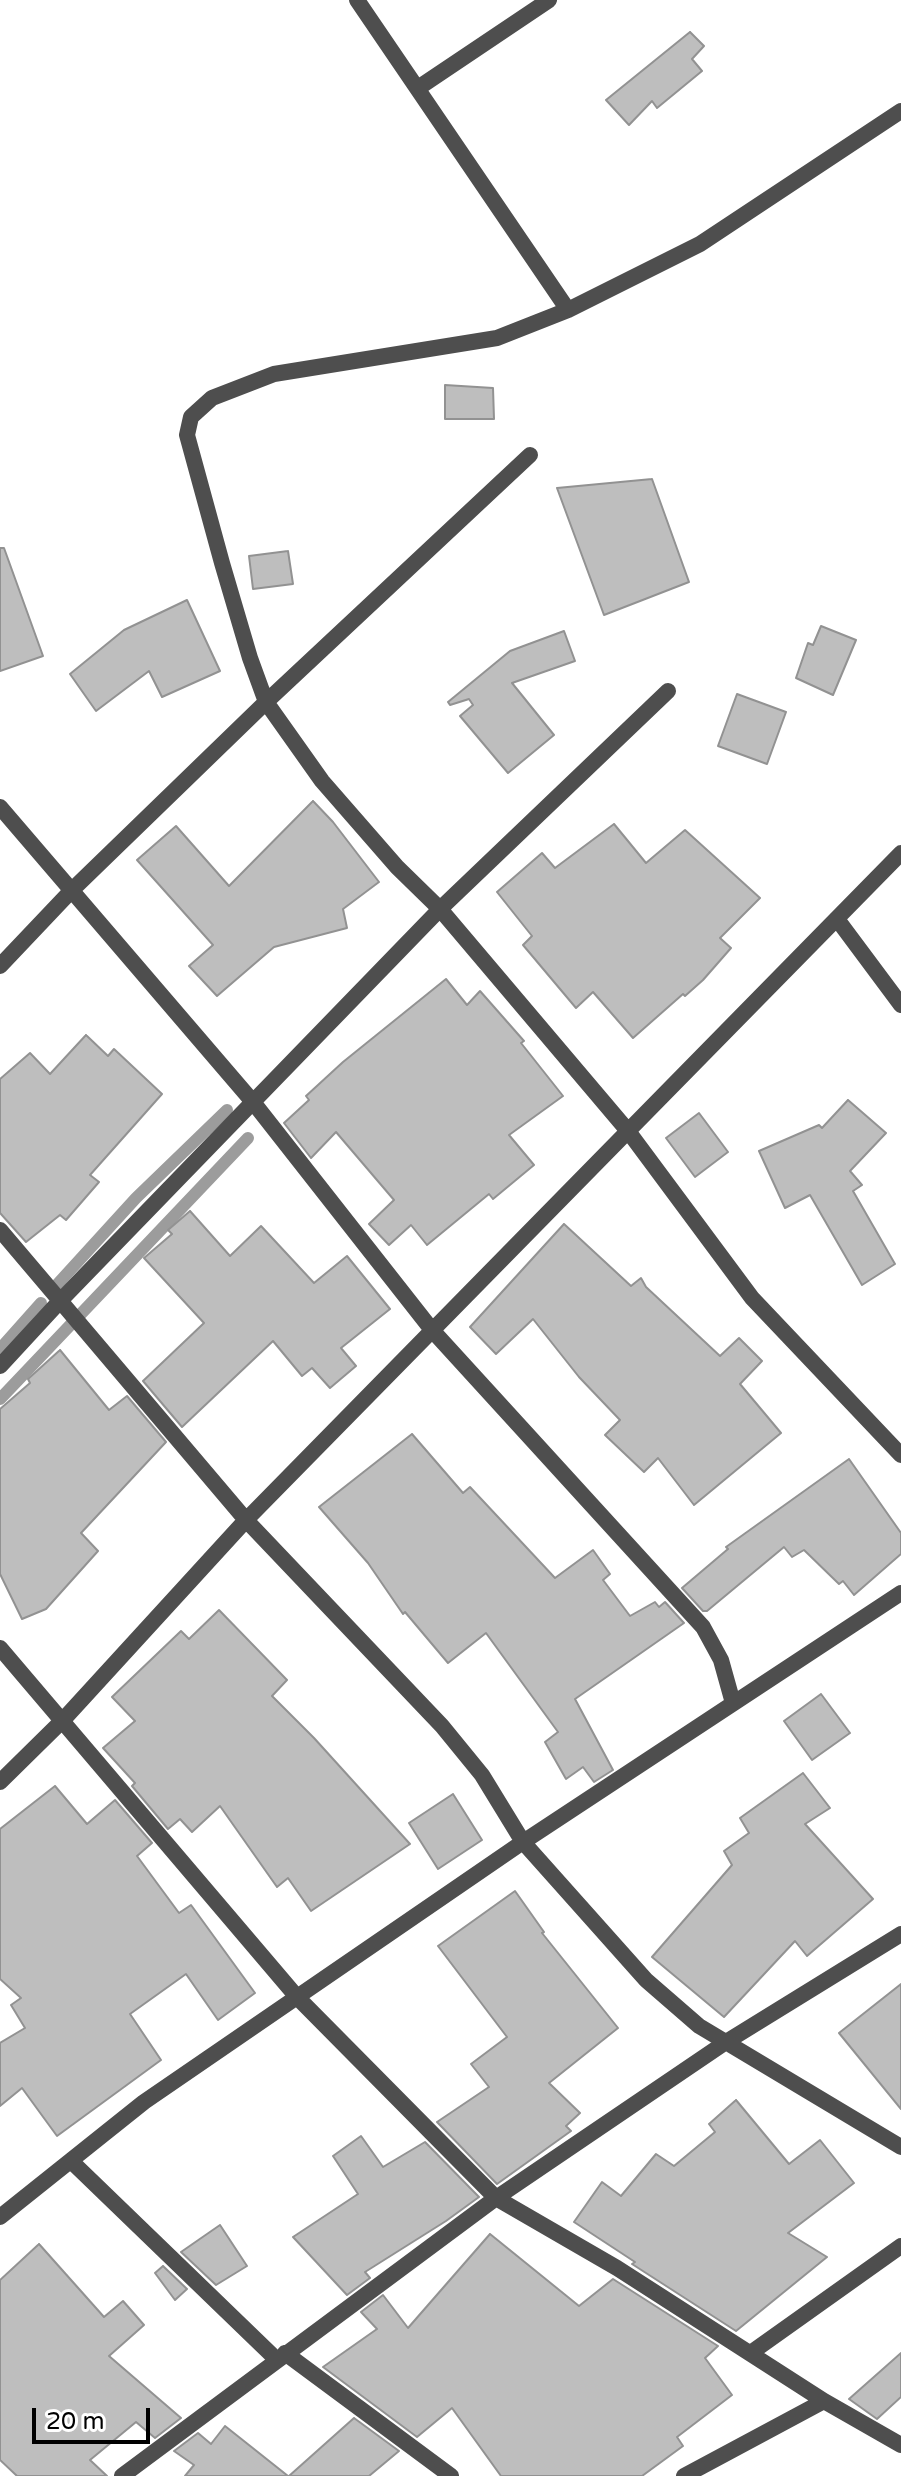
<!DOCTYPE html>
<html>
<head>
<meta charset="utf-8">
<style>
  body { margin:0 }
  #map { position:relative; width:901px; height:2476px; overflow:hidden; background:#fff; font-family:"Varela Round",sans-serif }
  canvas { display:block }
  .scale { position:absolute; left:32px; top:2408px; width:118px; height:36px; box-sizing:border-box; border:4px solid #000; border-top:0; padding-left:10px; font-size:24px; line-height:28px; white-space:nowrap; color:#000; -webkit-text-stroke:6px #fff; paint-order:stroke }
</style>
</head>
<body>
<div id="map">
<canvas width="901" height="2476"></canvas>
<div class="scale">20 m</div>
</div>
<script>
const ctx = document.querySelector('canvas').getContext('2d');
ctx.lineJoin = 'round';
const poly = rows => new Path2D(rows.map(r => 'M' + r).join(''));
function strokePath(path, color, width, dash) { ctx.strokeStyle = color; ctx.lineWidth = width; ctx.lineCap = dash ? 'butt' : 'round'; ctx.setLineDash(dash || []); ctx.stroke(path); }
function paint(path, color) { ctx.fillStyle = color; ctx.fill(path, 'evenodd'); }
strokePath(poly([
  [53,1289,136,1198,227,1110],
  [0,1349,41,1303],
  [0,1399,248,1138]
]), '#9c9c9c', 12);
const building = poly([
  [690,32,704,46,692,59,702,71,657,108,652,101,629,125,606,100,690,32],
  [445,385,493,388,494,419,445,419,445,385],
  [652,479,689,582,604,615,557,488,652,479],
  [0,548,4,548,43,656,0,671,0,548],
  [288,551,293,584,253,589,249,556,288,551],
  [187,600,220,671,162,697,149,671,96,711,70,674,124,630,187,600],
  [821,626,856,640,833,695,796,678,808,643,813,645,821,626],
  [564,631,575,661,512,683,554,735,508,773,460,716,473,705,469,699,450,705,448,702,510,651,564,631],
  [737,694,786,712,767,764,718,746,737,694],
  [313,801,333,822,379,882,343,909,347,928,274,947,217,996,189,966,213,945,137,860,176,826,229,886,313,801],
  [614,824,646,863,685,830,760,898,720,938,731,948,703,980,685,996,683,994,633,1038,593,992,576,1008,523,945,532,936,497,892,542,853,555,868,614,824],
  [446,979,467,1005,480,991,524,1041,521,1043,563,1096,509,1135,534,1165,493,1199,489,1194,427,1245,411,1225,389,1245,369,1224,394,1200,336,1132,311,1158,284,1123,309,1100,306,1096,343,1062,446,979],
  [86,1035,108,1056,114,1049,162,1094,90,1175,99,1182,66,1220,60,1215,26,1242,0,1213,0,1079,30,1053,50,1074,86,1035],
  [848,1100,886,1133,850,1171,862,1185,853,1191,895,1264,862,1285,810,1195,785,1208,759,1151,819,1125,822,1128,848,1100],
  [699,1113,728,1152,695,1177,666,1138,699,1113],
  [190,1211,230,1256,261,1226,314,1283,347,1256,390,1309,341,1348,356,1366,330,1388,312,1368,302,1376,273,1341,182,1427,143,1381,204,1323,144,1258,172,1234,168,1230,190,1211],
  [564,1224,631,1286,641,1278,646,1287,720,1356,739,1338,762,1361,740,1384,781,1433,694,1505,658,1458,644,1472,605,1435,620,1420,579,1377,533,1319,496,1354,470,1327,564,1224],
  [60,1350,109,1410,127,1396,166,1442,81,1533,98,1551,46,1609,22,1619,0,1574,0,1409,30,1383,28,1379,60,1350],
  [412,1434,463,1493,470,1487,555,1578,593,1550,610,1574,603,1580,630,1616,655,1602,659,1607,665,1602,684,1623,575,1699,613,1770,594,1782,583,1767,566,1779,545,1742,558,1732,486,1633,448,1663,405,1612,403,1614,368,1563,319,1507,412,1434],
  [849,1459,901,1533,901,1554,854,1595,843,1581,839,1584,804,1550,792,1557,784,1547,707,1611,703,1611,682,1588,728,1549,726,1547,849,1459],
  [219,1610,287,1680,272,1696,314,1738,410,1844,311,1911,288,1878,277,1887,220,1806,192,1832,180,1819,168,1829,132,1786,135,1783,103,1748,135,1721,112,1697,181,1631,189,1639,219,1610],
  [821,1694,850,1733,812,1760,784,1721,821,1694],
  [803,1773,830,1808,805,1824,873,1899,807,1956,795,1941,724,2017,652,1957,732,1865,724,1851,749,1833,740,1818,803,1773],
  [55,1786,87,1824,115,1800,152,1843,137,1856,179,1913,191,1905,255,1993,218,2020,186,1974,130,2014,161,2060,57,2136,22,2088,0,2106,0,2043,25,2028,11,2005,21,1998,0,1979,0,1829,55,1786],
  [453,1794,482,1840,438,1869,409,1823,453,1794],
  [515,1891,544,1932,542,1933,618,2028,549,2083,580,2113,566,2126,571,2131,497,2184,437,2122,489,2087,471,2064,507,2037,438,1946,515,1891],
  [901,1984,901,2109,839,2033,901,1984],
  [736,2100,789,2164,820,2140,854,2183,788,2233,827,2257,736,2331,632,2264,635,2262,574,2222,602,2182,621,2196,656,2154,674,2166,715,2132,709,2124,736,2100],
  [361,2136,383,2167,425,2142,479,2197,446,2221,365,2272,370,2278,347,2295,293,2237,358,2194,333,2156,361,2136],
  [220,2225,247,2266,216,2285,181,2252,220,2225],
  [490,2234,579,2306,613,2279,718,2346,705,2358,732,2395,677,2437,683,2446,642,2476,501,2476,452,2408,417,2437,323,2367,377,2329,361,2312,383,2295,408,2328,490,2234],
  [39,2244,104,2317,123,2301,144,2325,109,2356,181,2418,155,2438,136,2422,90,2460,107,2476,17,2476,0,2460,0,2280,39,2244],
  [163,2266,187,2289,175,2300,155,2273,163,2266],
  [901,2353,901,2397,877,2419,849,2399,901,2353],
  [354,2418,399,2451,369,2476,289,2476,354,2418],
  [225,2426,288,2476,185,2476,194,2465,174,2451,198,2433,211,2444,225,2426]
]);
paint(building, '#bebebe');
strokePath(building, '#929292', 2);
strokePath(poly([
  [357,0,568,310],
  [418,88,549,0],
  [901,111,700,244,568,310,497,338,274,374,212,398,191,417,187,435,222,563,250,658,266,702,322,781,397,867,440,909,628,1131,752,1298,901,1455],
  [0,807,253,1102,432,1330,703,1627,721,1660,733,1703],
  [837,919,901,1005],
  [0,966,72,890,266,702,530,455],
  [0,1230,246,1520,442,1726,482,1775,523,1842,646,1980,699,2026,901,2147],
  [0,1366,60,1301,440,909,668,691],
  [0,1648,297,1997,496,2198,617,2268,824,2401,901,2445],
  [0,1782,63,1720,246,1520,901,853],
  [71,2161,276,2359],
  [0,2217,144,2102,523,1842,901,1593],
  [752,2352,901,2246],
  [285,2353,451,2476],
  [122,2476,496,2198,726,2042,901,1934],
  [684,2476,824,2401]
]), '#4e4e4e', 16);
</script>
</body>
</html>
